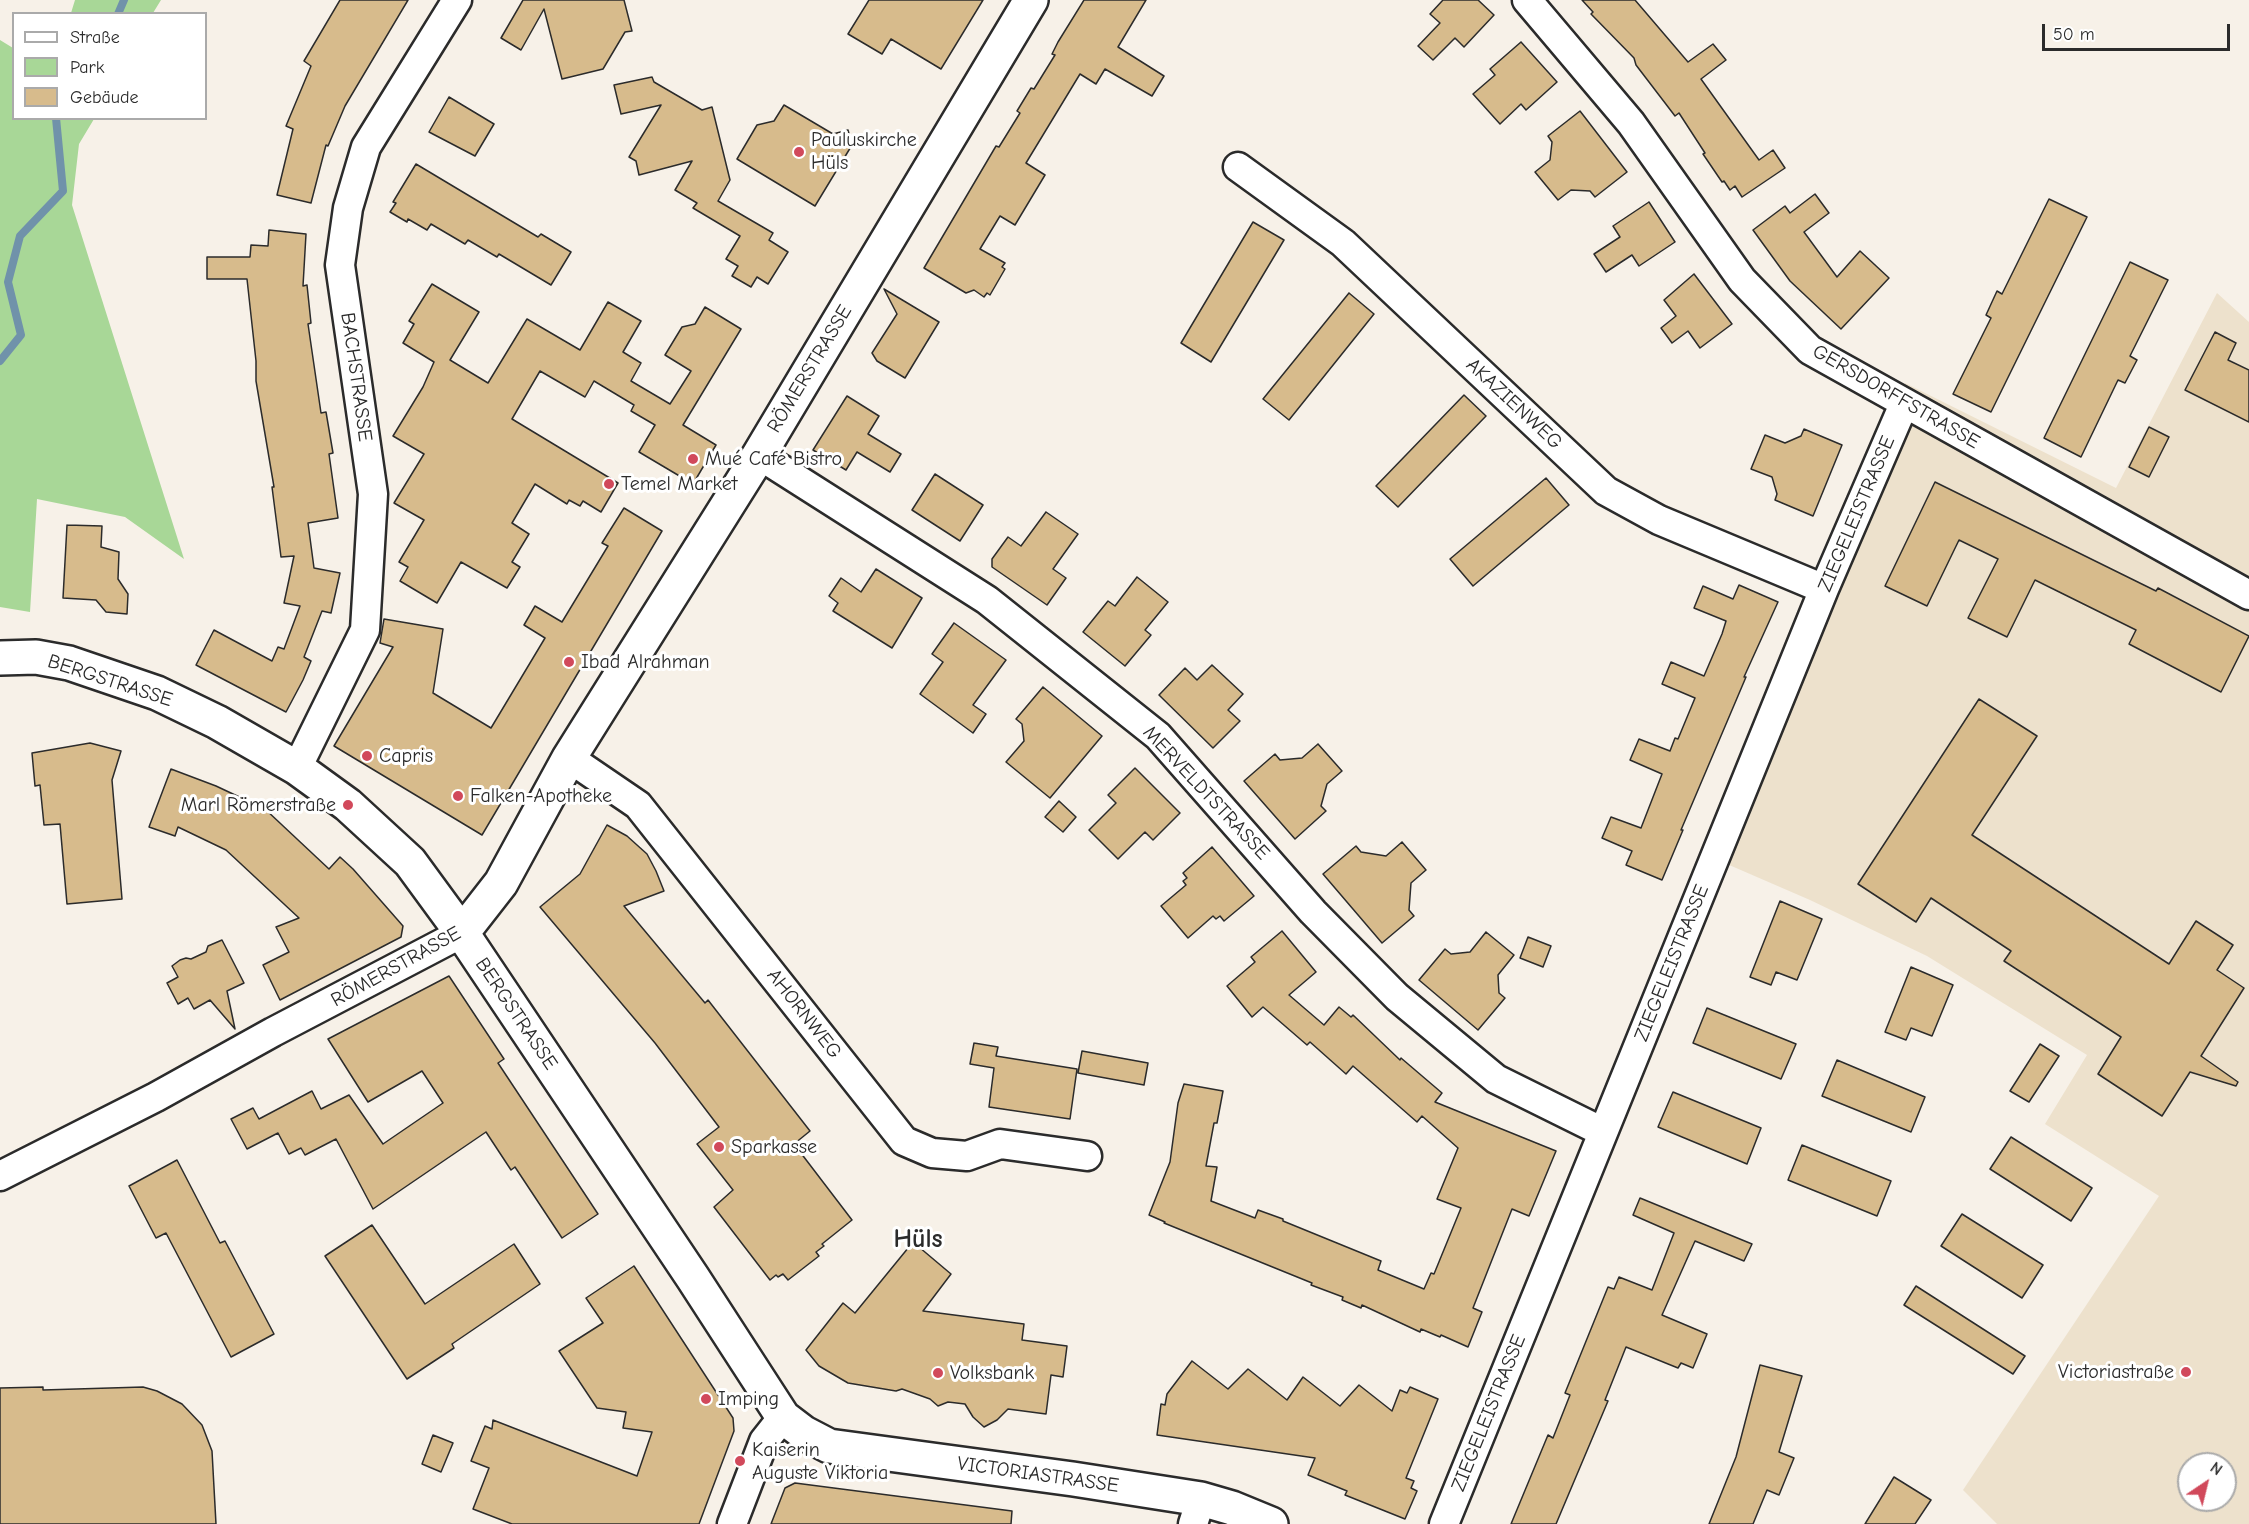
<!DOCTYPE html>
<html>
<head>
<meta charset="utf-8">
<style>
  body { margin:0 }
  #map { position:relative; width:2249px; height:1524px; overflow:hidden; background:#f7f1e8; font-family:"Comic Neue",sans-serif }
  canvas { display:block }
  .legend { position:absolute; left:12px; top:12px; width:195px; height:108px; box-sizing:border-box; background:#fff; border:2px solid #aaa; margin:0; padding:8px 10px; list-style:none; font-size:18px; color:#2b2b2b }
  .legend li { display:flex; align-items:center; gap:12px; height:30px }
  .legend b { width:30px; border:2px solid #aaa }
  .north { position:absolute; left:2177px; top:1452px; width:60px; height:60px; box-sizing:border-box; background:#fff; border:2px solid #aaa; border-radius:50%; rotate:35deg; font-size:16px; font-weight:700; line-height:24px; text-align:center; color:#2b2b2b }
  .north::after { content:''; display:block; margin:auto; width:21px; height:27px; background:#d1495b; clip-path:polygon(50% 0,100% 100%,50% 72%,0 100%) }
  .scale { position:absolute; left:2042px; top:24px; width:188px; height:27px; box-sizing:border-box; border:3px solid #2b2b2b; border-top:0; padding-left:8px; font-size:18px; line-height:21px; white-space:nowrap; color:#2b2b2b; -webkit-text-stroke:4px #fff; paint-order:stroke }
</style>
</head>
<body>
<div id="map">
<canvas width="2249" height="1524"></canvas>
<ul class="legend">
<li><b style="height:8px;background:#fff"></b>Straße</li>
<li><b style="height:16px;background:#a8d797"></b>Park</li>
<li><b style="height:16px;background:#d7bb8c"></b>Gebäude</li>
</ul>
<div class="north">N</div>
<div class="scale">50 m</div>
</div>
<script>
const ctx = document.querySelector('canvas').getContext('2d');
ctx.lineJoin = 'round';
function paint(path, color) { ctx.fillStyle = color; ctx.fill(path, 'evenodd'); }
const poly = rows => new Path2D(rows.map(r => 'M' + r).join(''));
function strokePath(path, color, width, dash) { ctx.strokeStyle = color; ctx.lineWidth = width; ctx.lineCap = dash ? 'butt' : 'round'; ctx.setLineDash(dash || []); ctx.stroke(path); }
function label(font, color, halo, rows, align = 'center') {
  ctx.font = font + ' "Comic Neue",sans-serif'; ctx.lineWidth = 6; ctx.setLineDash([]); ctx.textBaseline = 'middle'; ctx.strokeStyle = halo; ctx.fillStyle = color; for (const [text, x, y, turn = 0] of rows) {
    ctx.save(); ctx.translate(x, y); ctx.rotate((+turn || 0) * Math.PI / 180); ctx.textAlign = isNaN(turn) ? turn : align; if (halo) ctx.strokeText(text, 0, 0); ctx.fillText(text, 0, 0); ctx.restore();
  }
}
paint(poly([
  [2217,293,2249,322,2249,1524,1997,1524,1963,1490,2159,1196,2045,1124,2087,1055,1927,956,1810,900,1713,858,1905,383,2116,488],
  [2189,1464,2225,1464,2225,1500,2189,1500]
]), '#ede1cc');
paint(poly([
  [75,0,161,0,153,13,71,13],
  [0,40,13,48,14,118,94,119,79,144,72,205,184,559,125,517,37,499,30,612,0,607]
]), '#a8d797');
strokePath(poly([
  [118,14,124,0],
  [0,361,21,335,8,282,20,236,63,191,56,118]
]), '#7092aa', 8);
const building = poly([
  [340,0,408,0,345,106,328,146,326,145,311,203,277,195,293,129,286,126,311,66,304,61,340,0],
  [523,0,624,0,632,31,625,32,603,69,562,79,544,9,521,50,501,38,523,0],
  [869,0,983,0,941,69,891,39,882,54,848,34,869,0],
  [1084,0,1146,0,1118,47,1164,76,1152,96,1105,69,1096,84,1080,74,1026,163,1045,175,1015,225,1000,216,980,249,1005,263,1002,267,1005,269,990,295,987,293,984,297,974,290,966,293,924,268,996,146,999,147,1020,113,1017,111,1031,88,1034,89,1055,55,1052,54,1058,42,1084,0],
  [1443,0,1478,0,1494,15,1464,47,1455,38,1433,60,1418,46,1440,23,1430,14,1443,0],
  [1582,0,1635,0,1688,62,1713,44,1726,60,1701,79,1759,160,1773,150,1785,168,1742,197,1735,186,1730,190,1724,181,1722,182,1703,154,1705,153,1679,113,1675,116,1636,65,1634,58,1591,14,1593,12,1582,0],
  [1521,42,1557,82,1526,110,1521,104,1500,124,1473,94,1495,75,1490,69,1521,42],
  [652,77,654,82,702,110,712,107,730,180,718,201,773,233,769,240,788,252,768,284,757,277,751,287,732,276,738,266,726,259,740,236,693,208,697,203,675,190,692,161,639,175,636,161,629,157,661,105,621,114,614,85,652,77],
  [449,97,494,124,475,156,429,132,449,97],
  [784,105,833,134,848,130,852,145,815,206,737,159,757,125,774,121,784,105],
  [1580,111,1627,172,1595,197,1590,191,1571,190,1558,200,1535,172,1550,160,1552,142,1548,136,1580,111],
  [416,164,538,237,541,234,571,252,551,285,499,254,497,257,468,240,465,244,431,224,427,230,408,219,407,222,390,212,396,203,393,202,416,164],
  [1815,194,1829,213,1804,232,1837,277,1860,251,1889,278,1841,329,1790,281,1753,230,1785,206,1790,213,1815,194],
  [2049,199,2087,217,1991,412,1953,394,1991,318,1986,315,1997,291,2002,294,2049,199],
  [1649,202,1675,242,1639,266,1632,255,1606,272,1594,254,1620,237,1613,226,1649,202],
  [1253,222,1284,240,1211,362,1181,343,1253,222],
  [269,230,306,234,303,286,307,285,311,323,308,324,321,413,326,412,333,453,329,454,338,518,308,523,314,568,340,573,331,613,322,611,304,657,311,661,303,680,286,712,196,665,214,630,272,661,278,647,284,649,300,606,284,603,294,556,281,557,272,487,274,487,256,381,256,361,247,279,207,279,207,257,250,257,251,245,268,246,269,230],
  [2130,262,2168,280,2130,356,2137,360,2125,383,2118,380,2081,457,2044,438,2130,262],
  [1694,274,1732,324,1700,348,1688,331,1672,343,1661,328,1676,316,1664,300,1694,274],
  [432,284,479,312,450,360,488,383,527,319,580,350,608,302,641,321,623,352,641,363,631,381,670,404,691,371,665,355,682,327,695,324,705,307,741,329,683,425,716,445,693,484,639,452,655,425,631,411,634,405,594,381,585,397,540,371,512,419,618,483,601,512,583,501,580,506,569,500,567,504,535,484,512,523,529,534,512,562,520,567,507,588,461,562,437,603,400,581,408,567,399,562,424,520,394,503,424,454,393,436,423,387,434,362,403,343,414,324,409,321,432,284],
  [884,289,939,322,905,378,877,361,872,353,897,314,884,289],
  [1349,293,1374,314,1289,420,1263,399,1349,293],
  [2215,332,2236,343,2228,360,2249,370,2249,422,2185,390,2215,332],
  [1464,395,1486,416,1398,507,1376,486,1464,395],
  [847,396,879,416,868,434,901,454,890,472,857,452,846,470,813,450,847,396],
  [2149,427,2169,437,2149,477,2129,467,2149,427],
  [1804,429,1842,445,1813,516,1775,500,1777,494,1772,477,1751,469,1765,435,1785,443,1801,436,1804,429],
  [935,474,983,505,960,541,912,510,935,474],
  [1546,478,1569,505,1473,586,1450,559,1546,478],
  [1935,482,2156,591,2158,588,2249,636,2221,692,2129,644,2136,630,2035,580,2007,637,1968,618,1998,559,1959,540,1927,606,1885,586,1935,482],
  [624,508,662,531,482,835,334,746,393,647,380,643,384,619,443,629,433,693,491,728,545,638,524,625,535,606,562,622,608,546,602,543,624,508],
  [1046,512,1078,534,1053,569,1066,578,1047,605,992,567,992,559,1008,537,1021,546,1046,512],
  [67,525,102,526,101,547,119,552,118,579,128,594,127,614,106,612,96,600,63,598,67,525],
  [876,569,922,598,892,648,833,611,838,603,829,596,841,578,861,592,876,569],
  [1137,577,1168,602,1145,630,1151,635,1125,666,1083,632,1108,601,1115,606,1137,577],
  [1739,585,1778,602,1744,677,1746,677,1681,830,1683,830,1662,880,1626,865,1632,851,1602,838,1611,817,1641,828,1662,774,1630,760,1639,739,1670,751,1675,738,1678,739,1695,698,1662,684,1671,662,1704,676,1722,634,1726,621,1694,608,1703,586,1733,599,1739,585],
  [954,623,1006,660,973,705,986,714,973,733,920,694,943,662,932,654,954,623],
  [1212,665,1243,694,1228,710,1240,721,1213,748,1159,695,1185,668,1197,680,1212,665],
  [1043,687,1102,736,1050,798,1006,762,1024,741,1022,724,1016,719,1043,687],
  [1979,699,2037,736,1972,835,2169,964,2196,921,2233,945,2217,970,2244,988,2201,1056,2238,1082,2236,1086,2190,1072,2162,1116,2098,1074,2121,1037,2004,961,2011,951,1931,898,1916,922,1858,884,1979,699],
  [90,743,121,751,112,780,122,899,67,904,60,824,44,825,40,785,35,786,32,753,90,743],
  [1318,744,1342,771,1327,784,1321,806,1326,811,1295,839,1244,781,1275,754,1280,760,1302,758,1318,744],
  [1135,768,1180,813,1153,840,1145,832,1118,859,1089,830,1116,803,1108,795,1135,768],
  [171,769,216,786,265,809,329,869,340,857,353,869,403,926,401,937,280,1000,263,965,289,952,276,927,299,918,226,850,178,827,175,836,149,827,171,769],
  [1059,801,1076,817,1063,832,1045,817,1059,801],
  [607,825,627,836,647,854,656,871,664,891,624,906,705,1003,708,1000,810,1131,794,1144,852,1220,822,1244,824,1246,816,1252,819,1256,788,1280,783,1274,778,1277,776,1275,770,1280,714,1207,733,1190,697,1144,719,1127,655,1043,540,907,580,874,607,825],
  [1402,842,1426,870,1411,883,1409,910,1414,916,1382,943,1323,874,1356,846,1361,852,1386,856,1402,842],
  [1212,847,1254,896,1224,921,1220,916,1216,919,1213,916,1188,938,1161,906,1186,885,1183,881,1187,878,1183,873,1212,847],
  [1780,901,1822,919,1797,980,1776,972,1771,985,1750,977,1780,901],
  [1282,931,1316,972,1289,995,1324,1025,1339,1007,1351,1017,1353,1015,1400,1060,1401,1058,1442,1093,1435,1102,1556,1151,1529,1216,1512,1209,1473,1308,1482,1312,1468,1347,1441,1335,1440,1337,1421,1329,1420,1332,1362,1305,1361,1308,1342,1300,1343,1297,1311,1285,1312,1283,1164,1223,1165,1222,1149,1215,1170,1162,1178,1103,1184,1084,1223,1091,1217,1123,1214,1123,1206,1166,1217,1167,1211,1201,1255,1218,1258,1210,1283,1219,1283,1221,1381,1261,1378,1270,1424,1289,1431,1273,1434,1274,1461,1208,1437,1199,1458,1148,1422,1116,1417,1122,1353,1066,1346,1074,1310,1042,1307,1045,1263,1007,1252,1017,1227,986,1255,962,1251,957,1282,931],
  [1486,932,1514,955,1498,975,1499,993,1505,998,1478,1030,1419,980,1445,949,1451,954,1470,952,1486,932],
  [1528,937,1551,946,1543,967,1520,958,1528,937],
  [222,940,244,983,227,991,235,1029,210,1000,194,1009,188,998,178,1004,167,983,178,977,172,966,180,960,186,958,191,959,206,952,208,946,222,940],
  [1911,967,1953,985,1932,1036,1911,1028,1906,1040,1885,1032,1911,967],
  [449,976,504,1059,498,1063,598,1214,562,1238,515,1167,511,1170,486,1132,373,1209,336,1139,305,1155,301,1148,289,1154,278,1133,247,1149,231,1119,253,1108,259,1119,312,1091,321,1109,349,1095,383,1144,443,1103,422,1071,368,1102,328,1039,449,976],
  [1707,1008,1796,1044,1781,1079,1693,1043,1707,1008],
  [974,1043,998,1047,996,1056,1077,1069,1070,1119,989,1107,994,1068,970,1064,974,1043],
  [2040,1044,2059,1056,2029,1102,2010,1091,2040,1044],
  [1082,1051,1148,1063,1144,1085,1078,1073,1082,1051],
  [1837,1060,1925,1097,1911,1132,1822,1096,1837,1060],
  [1673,1092,1761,1128,1747,1164,1658,1127,1673,1092],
  [2011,1137,2092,1188,2071,1221,1990,1169,2011,1137],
  [1802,1145,1891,1181,1877,1216,1788,1180,1802,1145],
  [177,1160,220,1243,225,1241,274,1334,231,1357,166,1233,156,1238,129,1186,177,1160],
  [1640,1198,1752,1244,1744,1261,1695,1241,1662,1315,1707,1334,1693,1368,1681,1363,1678,1368,1626,1347,1605,1400,1608,1401,1556,1524,1511,1524,1548,1435,1553,1438,1570,1395,1565,1393,1608,1287,1614,1289,1619,1277,1652,1290,1674,1233,1633,1215,1640,1198],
  [1962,1214,2043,1265,2022,1298,1941,1246,1962,1214],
  [372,1225,425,1304,514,1244,540,1284,452,1344,454,1348,407,1379,325,1256,372,1225],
  [913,1242,951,1274,923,1311,1024,1324,1022,1340,1067,1346,1063,1377,1051,1375,1046,1414,1008,1409,997,1420,984,1427,973,1417,965,1404,948,1402,938,1406,930,1399,902,1389,896,1391,848,1383,819,1366,806,1350,843,1303,855,1313,913,1242],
  [634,1266,733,1418,734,1431,699,1524,512,1524,473,1509,489,1468,471,1461,485,1426,492,1429,493,1420,637,1476,652,1432,623,1428,626,1412,597,1408,559,1351,603,1323,586,1298,634,1266],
  [1916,1286,2025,1356,2013,1374,1904,1305,1916,1286],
  [1192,1361,1228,1389,1248,1369,1287,1400,1303,1377,1340,1406,1359,1385,1392,1411,1400,1390,1407,1393,1410,1387,1438,1399,1406,1478,1414,1481,1411,1488,1417,1491,1405,1519,1345,1495,1347,1491,1308,1475,1315,1458,1157,1435,1161,1404,1165,1405,1167,1394,1192,1361],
  [1760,1365,1802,1376,1779,1452,1794,1458,1779,1495,1767,1490,1753,1524,1709,1524,1736,1457,1760,1365],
  [43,1387,43,1390,143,1387,157,1391,182,1404,202,1425,212,1451,216,1524,0,1524,0,1388,43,1387],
  [433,1435,453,1443,441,1472,422,1464,433,1435],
  [1894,1477,1931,1500,1915,1524,1865,1524,1894,1477],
  [795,1483,1012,1511,1011,1524,771,1524,785,1488,795,1483]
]);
paint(building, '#d7bb8c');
strokePath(building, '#2b2b2b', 1.5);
const street = poly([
  [1527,0,1631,123,1742,280,1810,350,2249,595],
  [1238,167,1343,243,1606,491,1659,520,1824,589],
  [759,455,987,600,1158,736,1313,912,1397,997,1496,1079,1603,1132],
  [569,758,638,805,904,1141,932,1153,967,1156,1000,1144,1087,1156],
  [297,768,365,630,373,494,340,265,348,208,366,147,457,0],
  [0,1176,156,1097,273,1032,462,933],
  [732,1524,764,1441,783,1417],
  [1193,1524,1201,1499],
  [1444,1524,1824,589,1904,404]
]);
const secondary = poly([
  [0,658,36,657,69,663,157,693,217,722,297,768,348,805,410,862,462,933,693,1278,783,1417,804,1433,829,1446,1073,1479,1201,1499,1232,1508,1271,1524],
  [462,933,501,883,569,758,759,455,1031,0]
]);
strokePath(street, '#2b2b2b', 33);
strokePath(secondary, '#2b2b2b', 38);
strokePath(street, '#fff', 28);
strokePath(secondary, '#fff', 33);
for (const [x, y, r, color] of [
  [799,152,6,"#d1495b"],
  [693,459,6,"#d1495b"],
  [609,484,6,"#d1495b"],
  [569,662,6,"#d1495b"],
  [367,756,6,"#d1495b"],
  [458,796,6,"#d1495b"],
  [348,805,6,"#d1495b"],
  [719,1147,6,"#d1495b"],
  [2186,1372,6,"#d1495b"],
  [938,1373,6,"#d1495b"],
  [706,1399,6,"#d1495b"],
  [740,1461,6,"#d1495b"]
]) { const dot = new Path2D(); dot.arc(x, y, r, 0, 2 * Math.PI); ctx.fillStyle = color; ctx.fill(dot); strokePath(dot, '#fff', 2); }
label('20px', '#2b2b2b', '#fff', [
  ["Pauluskirche",811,140],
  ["Hüls",811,163],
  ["Mué Café Bistro",705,459],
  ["Temel Market",621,484],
  ["Ibad Alrahman",581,662],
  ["Capris",379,756],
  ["Falken-Apotheke",470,796],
  ["Marl Römerstraße",336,805,"right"],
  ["Sparkasse",731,1147],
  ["Victoriastraße",2174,1372,"right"],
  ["Volksbank",950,1373],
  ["Imping",718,1399],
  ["Kaiserin",752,1450],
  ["Auguste Viktoria",752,1473]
], 'left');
label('20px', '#2b2b2b', '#fff', [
  ["RÖMERSTRASSE",810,369,-59],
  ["BACHSTRASSE",356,377,82],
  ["GERSDORFFSTRASSE",1896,397,30],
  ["AKAZIENWEG",1514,404,43],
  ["ZIEGELEISTRASSE",1857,514,-67],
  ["BERGSTRASSE",110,681,18],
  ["MERVELDTSTRASSE",1206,793,47],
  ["ZIEGELEISTRASSE",1672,963,-68],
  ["RÖMERSTRASSE",396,967,-29],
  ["BERGSTRASSE",516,1014,56],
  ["AHORNWEG",804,1014,52],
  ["ZIEGELEISTRASSE",1489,1413,-68],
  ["VICTORIASTRASSE",1038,1475,8]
]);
label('bold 26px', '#2b2b2b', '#fff', [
  ["Hüls",918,1240]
]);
</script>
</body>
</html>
